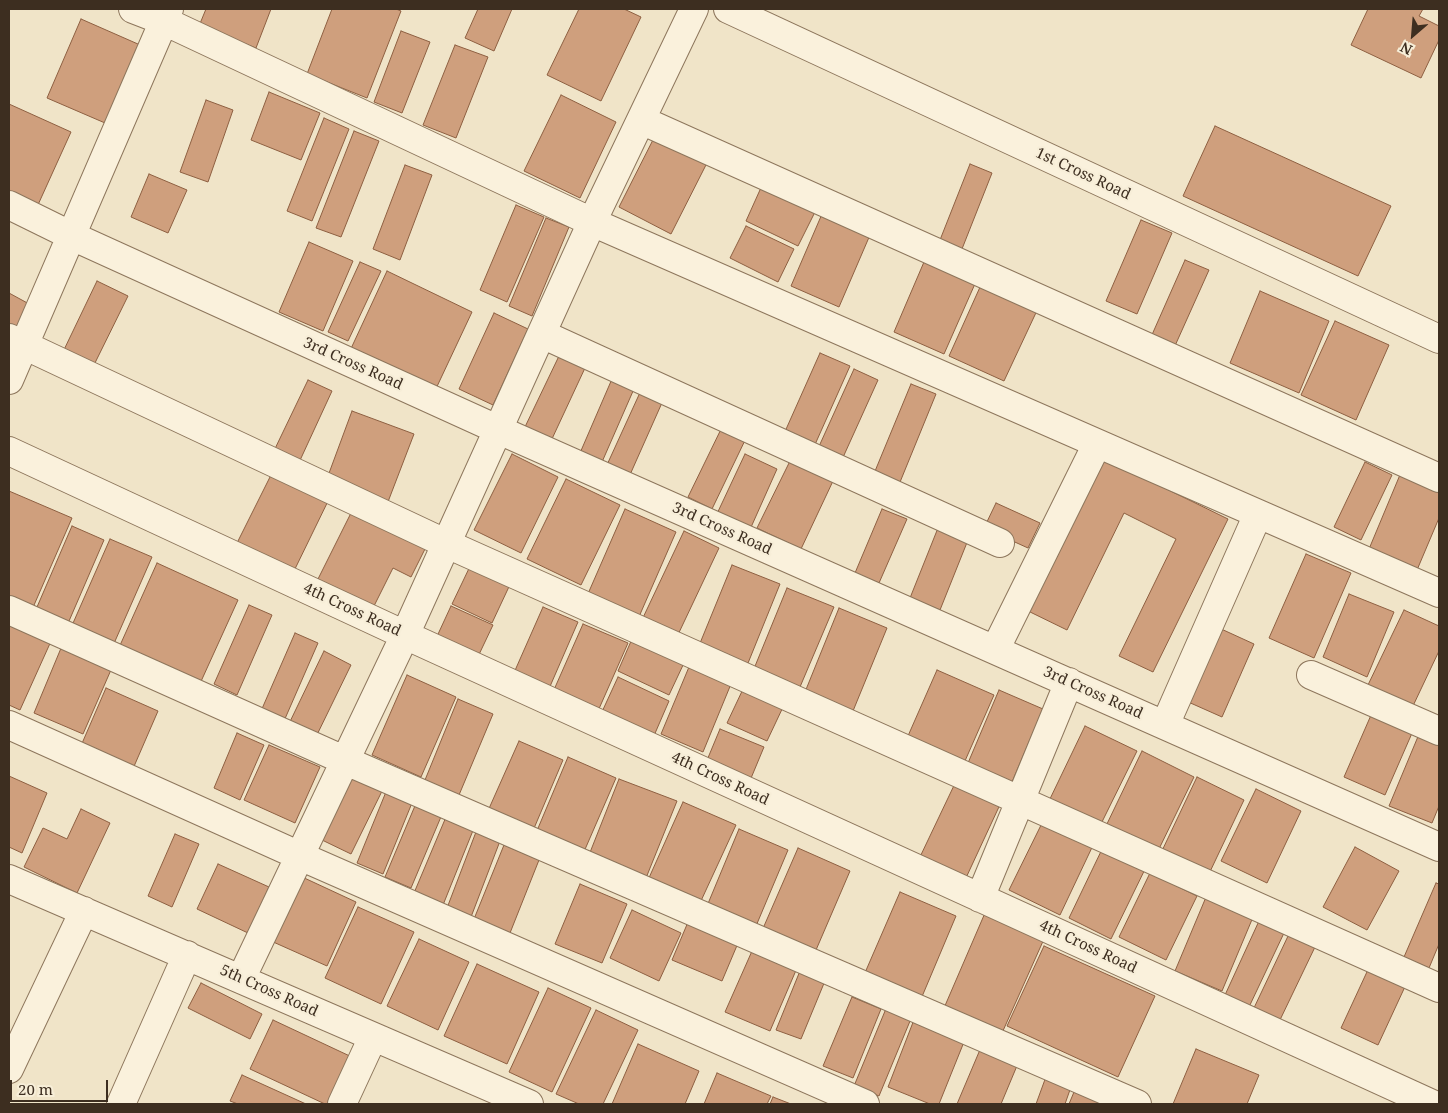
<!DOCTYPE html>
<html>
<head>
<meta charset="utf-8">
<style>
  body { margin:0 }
  #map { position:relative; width:1448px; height:1113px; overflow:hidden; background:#f0e4c8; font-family:"Noto Serif",serif }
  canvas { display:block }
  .frame { position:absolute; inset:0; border:10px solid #3d2e20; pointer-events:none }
  .north { position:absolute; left:1388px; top:10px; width:50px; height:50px; -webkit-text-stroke:4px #f7eed8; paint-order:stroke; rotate:207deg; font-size:14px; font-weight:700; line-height:20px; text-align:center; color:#3d2e20 }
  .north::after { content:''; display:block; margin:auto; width:18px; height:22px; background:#3d2e20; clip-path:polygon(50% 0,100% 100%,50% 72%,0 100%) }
  .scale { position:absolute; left:10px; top:1080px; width:98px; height:22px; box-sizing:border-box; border:2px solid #3d2e20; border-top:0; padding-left:6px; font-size:15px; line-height:18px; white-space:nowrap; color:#3d2e20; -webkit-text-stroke:4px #f7eed8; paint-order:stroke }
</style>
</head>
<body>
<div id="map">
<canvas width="1448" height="1113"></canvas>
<div class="frame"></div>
<div class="north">N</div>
<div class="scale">20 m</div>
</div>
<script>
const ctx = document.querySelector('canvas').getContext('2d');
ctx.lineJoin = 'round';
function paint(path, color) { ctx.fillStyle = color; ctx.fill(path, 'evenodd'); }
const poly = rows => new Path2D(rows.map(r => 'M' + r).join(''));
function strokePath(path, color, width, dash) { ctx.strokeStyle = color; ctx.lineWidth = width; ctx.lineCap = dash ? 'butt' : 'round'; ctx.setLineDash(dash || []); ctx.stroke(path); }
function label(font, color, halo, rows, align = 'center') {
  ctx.font = font + ' "Noto Serif",serif'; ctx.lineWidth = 4.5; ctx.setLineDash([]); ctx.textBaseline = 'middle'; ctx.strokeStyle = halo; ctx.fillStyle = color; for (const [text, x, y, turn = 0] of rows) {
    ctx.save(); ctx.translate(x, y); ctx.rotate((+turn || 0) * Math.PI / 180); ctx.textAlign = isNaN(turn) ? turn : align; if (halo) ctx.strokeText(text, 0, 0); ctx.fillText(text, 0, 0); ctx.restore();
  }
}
const building = poly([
  [206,9,271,9,256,48,199,26,206,9],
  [332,9,396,9,401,11,367,98,307,74,332,9],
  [478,9,512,9,494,51,465,38,478,9],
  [579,9,624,9,641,17,601,101,547,75,579,9],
  [1368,9,1423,9,1419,16,1439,26,1439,40,1421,78,1351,45,1368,9],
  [81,19,147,48,112,126,47,98,81,19],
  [401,31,430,42,402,113,374,102,401,31],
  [455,45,488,57,456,138,423,125,455,45],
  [269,92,320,113,301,160,251,140,269,92],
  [561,95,616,122,580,198,524,171,561,95],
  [206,100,233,110,208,182,180,172,206,100],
  [9,104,71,132,37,207,9,194,9,104],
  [324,118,349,129,312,221,287,211,324,118],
  [1215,126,1391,206,1358,276,1183,196,1215,126],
  [658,130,710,157,671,234,619,207,658,130],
  [354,131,379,141,341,237,316,228,354,131],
  [970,164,992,173,960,254,938,245,970,164],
  [405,165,432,175,400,260,373,249,405,165],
  [149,174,187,190,168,233,131,217,149,174],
  [764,181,818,206,798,246,746,221,764,181],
  [516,205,544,217,507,302,480,290,516,205],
  [822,214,870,235,839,307,791,286,822,214],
  [546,218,569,227,532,316,509,306,546,218],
  [1141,220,1172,233,1137,314,1106,301,1141,220],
  [746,226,794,249,778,282,730,258,746,226],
  [309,242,353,261,323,331,279,312,309,242],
  [927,255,978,277,944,354,894,332,927,255],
  [1185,260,1209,270,1174,348,1151,337,1185,260],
  [360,262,381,271,348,341,328,332,360,262],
  [387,271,472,312,433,395,348,355,387,271],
  [985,276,1041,302,1004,381,949,356,985,276],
  [97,281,128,296,91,371,61,356,97,281],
  [1260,291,1329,321,1299,393,1230,363,1260,291],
  [9,293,31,305,15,336,9,333,9,293],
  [494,313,528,329,493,405,459,389,494,313],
  [1335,321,1389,345,1356,420,1301,395,1335,321],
  [820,353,850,366,813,449,783,436,820,353],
  [559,356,585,368,551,441,524,429,559,356],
  [854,369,878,380,840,464,816,453,854,369],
  [615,372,637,382,602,462,580,453,615,372],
  [308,380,332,391,296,469,271,457,308,380],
  [911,384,936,394,898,487,873,476,911,384],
  [643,386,665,396,629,477,606,467,643,386],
  [352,411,414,434,386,507,325,484,352,411],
  [725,421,749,432,712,509,688,497,725,421],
  [512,454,558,477,521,553,474,530,512,454],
  [745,454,777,469,748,534,715,518,745,454],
  [1101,457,1228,519,1153,672,1119,656,1176,539,1124,513,1067,630,1026,610,1101,457],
  [790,461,833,481,801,549,757,528,790,461],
  [1365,462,1392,475,1361,540,1334,527,1365,462],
  [275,467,331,495,293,573,236,545,275,467],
  [1402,470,1439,486,1439,518,1417,570,1369,549,1402,470],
  [566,479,620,505,581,585,527,559,566,479],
  [9,491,72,518,31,612,9,602,9,491],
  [356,503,430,539,411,577,393,568,372,610,316,583,356,503],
  [996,503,1040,523,1028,548,984,528,996,503],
  [625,509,676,532,638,619,587,596,625,509],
  [882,509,907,519,879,583,855,573,882,509],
  [940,523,970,535,940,610,910,598,940,523],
  [72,526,104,540,66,628,34,614,72,526],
  [684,531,719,548,675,641,640,624,684,531],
  [110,539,152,557,112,648,70,630,110,539],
  [1306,554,1351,573,1314,658,1269,638,1306,554],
  [474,558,514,576,492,623,452,604,474,558],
  [157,563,238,600,198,688,117,652,157,563],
  [732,565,780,584,744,673,696,653,732,565],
  [787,588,834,607,797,694,751,676,787,588],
  [1349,594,1394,612,1367,677,1323,657,1349,594],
  [249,605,272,615,237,695,214,684,249,605],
  [451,606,493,625,474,665,433,645,451,606],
  [543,607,578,622,548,691,513,675,543,607],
  [839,608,887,628,853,711,805,692,839,608],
  [1404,610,1439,626,1439,651,1412,708,1367,687,1404,610],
  [9,619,52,639,20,710,9,705,9,619],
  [583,624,628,643,598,711,553,692,583,624],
  [1219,628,1254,644,1222,717,1186,701,1219,628],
  [295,633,318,643,284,721,261,711,295,633],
  [632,639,684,663,669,695,618,671,632,639],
  [64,641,114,663,83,734,34,713,64,641],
  [324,651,351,665,312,745,285,732,324,651],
  [689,667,731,684,703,752,661,734,689,667],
  [937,670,994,695,961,770,904,745,937,670],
  [407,675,456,697,421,777,372,755,407,675],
  [618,677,669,701,653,738,601,714,618,677],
  [744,687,784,705,767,741,727,723,744,687],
  [106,688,158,711,132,771,80,748,106,688],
  [999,690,1043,709,1012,782,968,763,999,690],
  [458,699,493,714,459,795,425,780,458,699],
  [1375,706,1416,724,1385,795,1344,777,1375,706],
  [1085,726,1137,751,1099,828,1048,803,1085,726],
  [1422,727,1439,734,1439,806,1432,823,1389,806,1422,727],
  [720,729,764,747,749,783,705,765,720,729],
  [237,733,264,745,240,800,214,788,237,733],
  [519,741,563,760,532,833,487,813,519,741],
  [269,745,320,767,295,823,244,800,269,745],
  [1142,751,1194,777,1157,853,1105,828,1142,751],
  [568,757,616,778,583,854,536,833,568,757],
  [356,768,386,783,351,854,322,840,356,768],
  [959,775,1004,796,965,880,919,859,959,775],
  [9,776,47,793,22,853,9,847,9,776],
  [1197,777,1244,800,1207,878,1160,855,1197,777],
  [619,779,677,801,646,878,589,855,619,779],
  [388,787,414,798,383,874,357,863,388,787],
  [1256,789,1301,811,1267,883,1221,861,1256,789],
  [417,801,443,812,411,888,385,877,417,801],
  [683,802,736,825,700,903,648,880,683,802],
  [81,809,110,823,77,893,24,867,43,828,67,839,81,809],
  [1046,815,1096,839,1060,915,1009,890,1046,815],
  [446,817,474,828,443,905,414,893,446,817],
  [739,829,788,850,756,926,707,906,739,829],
  [476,832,500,841,471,917,447,908,476,832],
  [175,834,199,844,172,907,148,896,175,834],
  [1106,841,1149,861,1111,939,1069,918,1106,841],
  [504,845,539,860,510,933,474,919,504,845],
  [1355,847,1399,871,1367,930,1323,907,1355,847],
  [798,848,850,871,813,957,761,933,798,848],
  [218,864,269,887,248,933,197,909,218,864],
  [1150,873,1197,896,1166,960,1119,937,1150,873],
  [300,876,356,902,327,966,271,941,300,876],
  [1436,883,1439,884,1439,944,1429,968,1404,957,1436,883],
  [580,884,627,904,602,963,555,944,580,884],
  [1209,890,1256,910,1222,991,1175,971,1209,890],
  [900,892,956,916,921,999,864,975,900,892],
  [358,907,414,932,381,1004,325,978,358,907],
  [632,910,681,933,659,981,610,958,632,910],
  [985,913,1044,939,1002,1033,944,1008,985,913],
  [691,915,741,936,722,981,672,960,691,915],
  [1259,921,1284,933,1249,1007,1225,995,1259,921],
  [1289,934,1315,947,1279,1022,1253,1010,1289,934],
  [419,939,469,962,438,1030,387,1006,419,939],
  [756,942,800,961,770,1031,725,1012,756,942],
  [1044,946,1155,996,1118,1077,1007,1026,1044,946],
  [1372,961,1409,978,1378,1045,1341,1028,1372,961],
  [477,964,539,992,507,1064,444,1036,477,964],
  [802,966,827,976,801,1039,776,1030,802,966],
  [201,983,262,1014,250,1039,188,1008,201,983],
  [548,988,591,1008,552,1092,509,1072,548,988],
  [852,997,881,1009,853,1078,823,1066,852,997],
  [890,999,915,1009,879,1096,854,1086,890,999],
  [596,1010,638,1030,603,1104,579,1104,556,1094,596,1010],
  [917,1012,968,1032,939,1104,930,1104,888,1087,917,1012],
  [273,1020,354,1058,333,1104,325,1104,250,1069,273,1020],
  [638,1044,699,1071,685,1104,612,1104,638,1044],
  [982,1045,1019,1061,1001,1104,957,1104,982,1045],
  [1196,1049,1259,1075,1247,1104,1173,1104,1196,1049],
  [717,1073,771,1096,767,1104,704,1104,717,1073],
  [1047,1074,1072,1084,1065,1104,1036,1104,1047,1074],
  [242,1075,306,1104,238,1104,230,1101,242,1075],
  [1074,1092,1104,1104,1069,1104,1074,1092],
  [773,1097,791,1104,770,1104,773,1097]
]);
paint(building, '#cf9f7d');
strokePath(building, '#8d5f41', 1);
const street = poly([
  [133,9,164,21,592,222,1439,593],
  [728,9,1439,339],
  [641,120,1439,478],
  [9,205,72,236,499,430,1439,847],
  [542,334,1000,543],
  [9,338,447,544,1439,988],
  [9,380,169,9],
  [9,451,405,635,1432,1104],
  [9,610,346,761,1137,1104],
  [995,650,1097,444],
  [1311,675,1439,731],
  [9,725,300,856,865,1104],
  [1165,725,1258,514],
  [9,879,529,1104],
  [980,898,1069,682],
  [241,979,405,635,592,222,694,9],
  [9,1069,84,911],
  [121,1104,187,955],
  [342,1104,373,1037]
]);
strokePath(street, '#8d765c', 30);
strokePath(street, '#faf1dc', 28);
label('15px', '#3d2e20', '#f7eed8', [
  ["1st Cross Road",1083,174,25],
  ["3rd Cross Road",353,364,24],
  ["3rd Cross Road",722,529,24],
  ["4th Cross Road",352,610,25],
  ["3rd Cross Road",1093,693,24],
  ["4th Cross Road",720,779,25],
  ["4th Cross Road",1088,947,25],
  ["5th Cross Road",269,991,24]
]);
</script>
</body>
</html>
